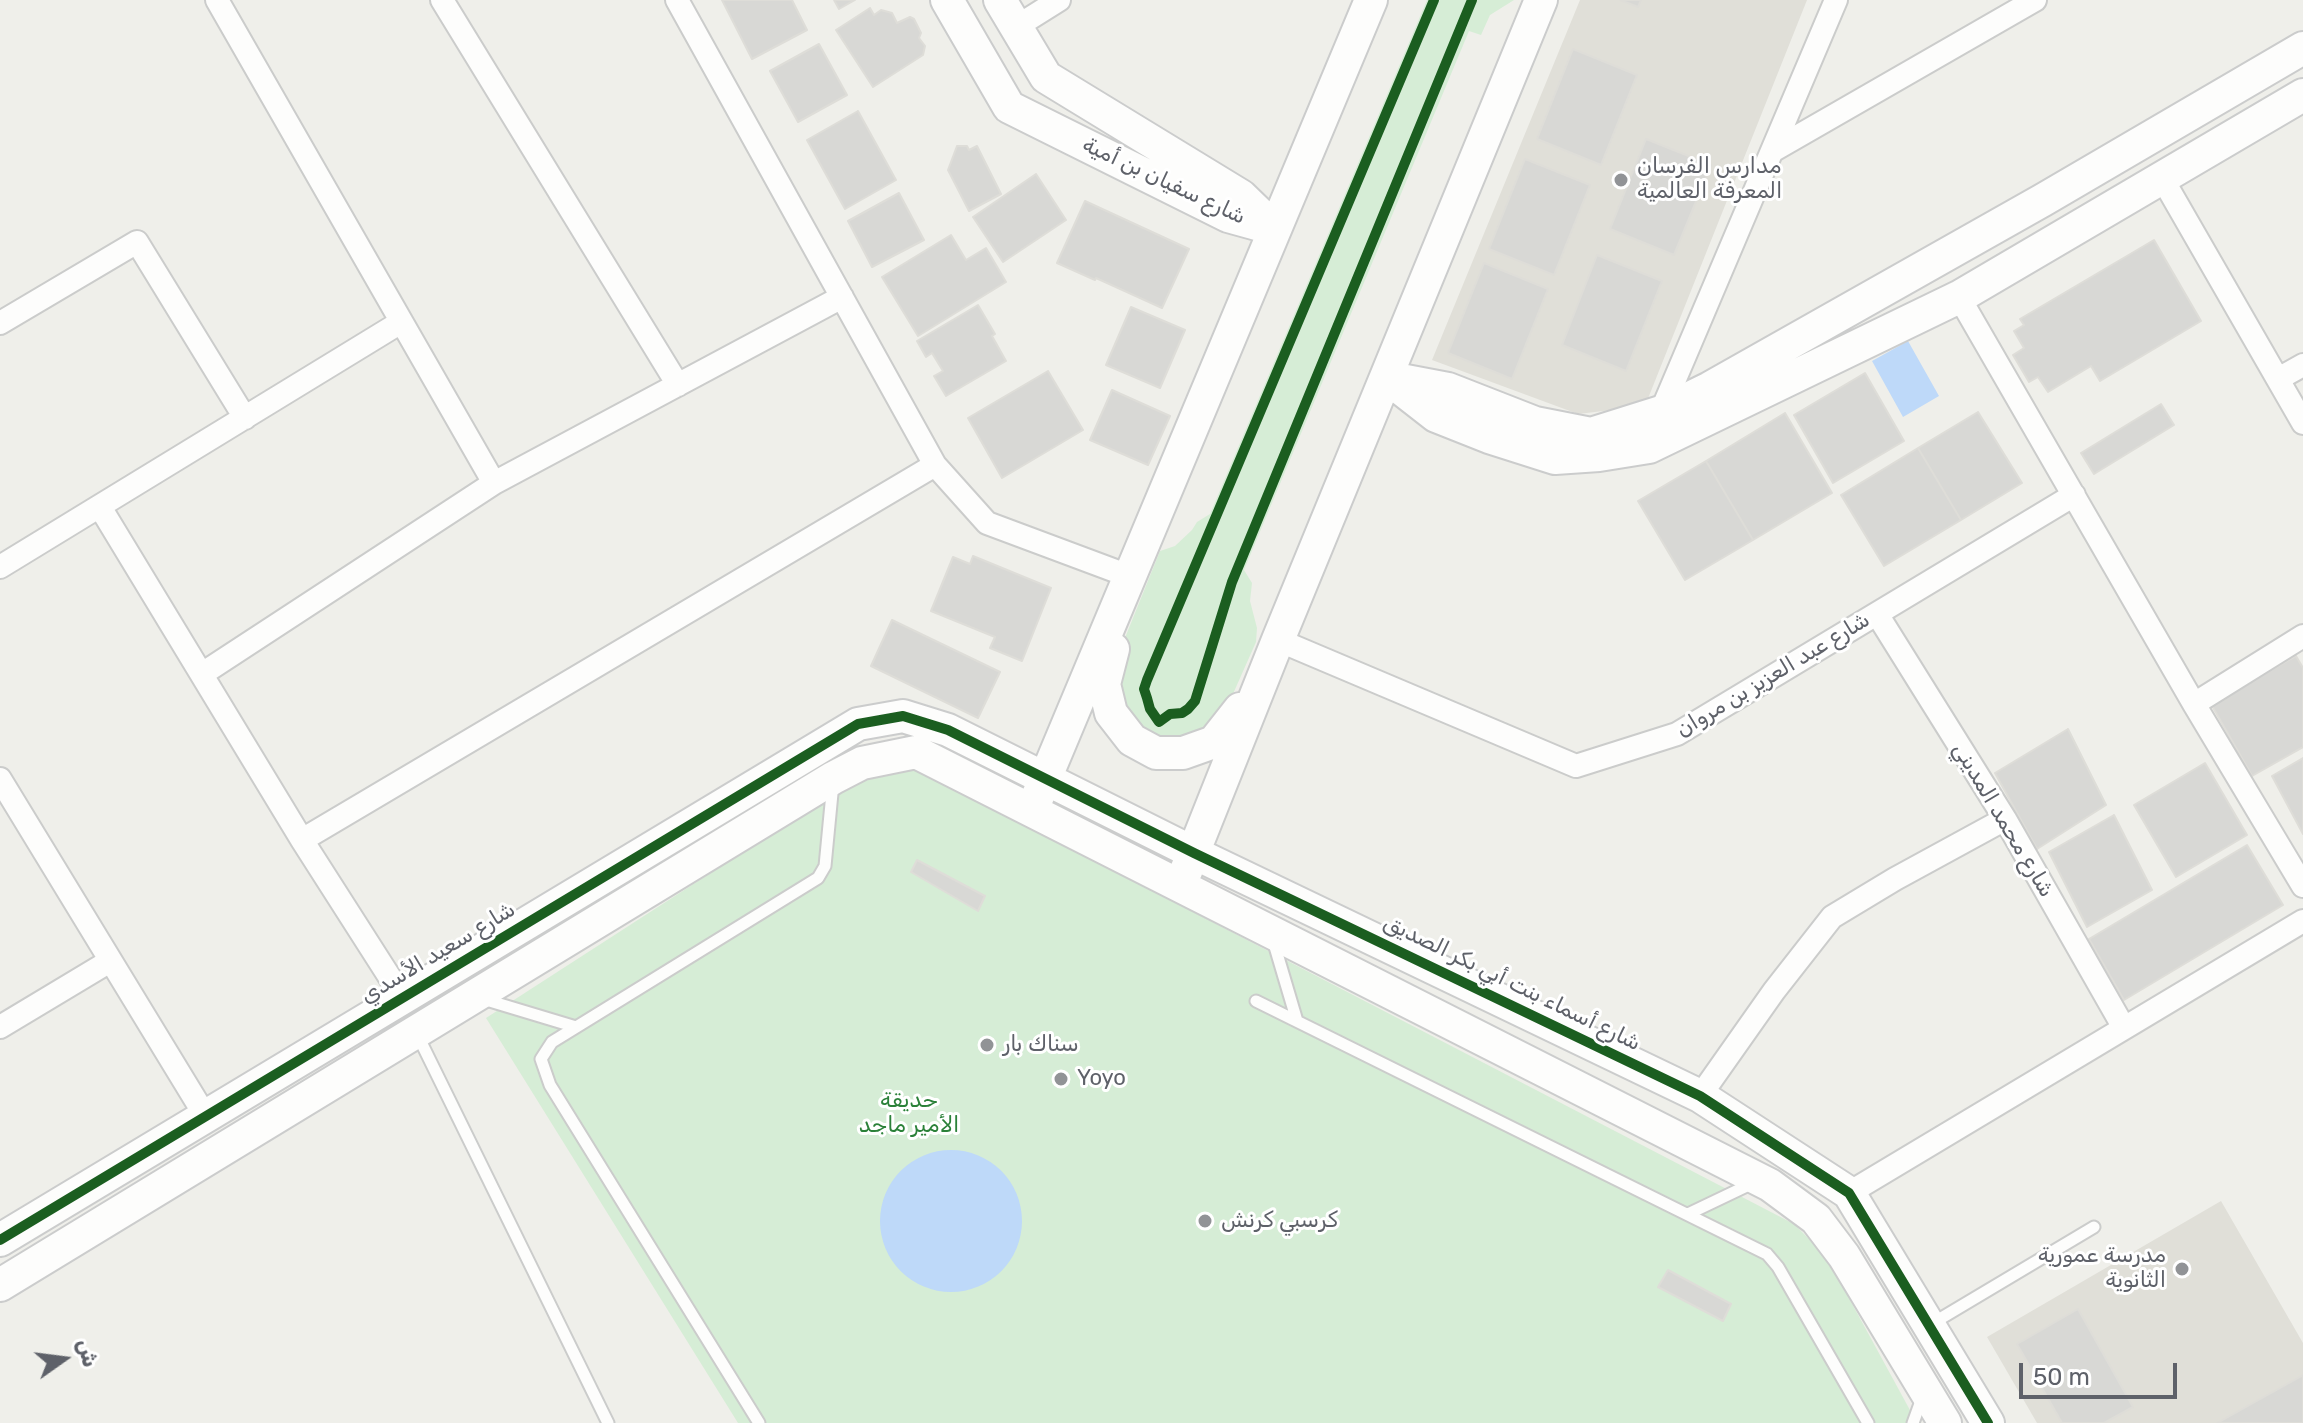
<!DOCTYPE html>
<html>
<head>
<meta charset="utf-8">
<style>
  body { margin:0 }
  #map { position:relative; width:2303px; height:1423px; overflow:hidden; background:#efefea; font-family:Rubik,Vazirmatn,sans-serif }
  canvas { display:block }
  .north { position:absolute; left:24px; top:1319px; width:80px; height:80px; -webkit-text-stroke:6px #fff; paint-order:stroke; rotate:76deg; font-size:22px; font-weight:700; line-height:32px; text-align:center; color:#5e6169 }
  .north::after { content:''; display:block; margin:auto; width:28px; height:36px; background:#5e6169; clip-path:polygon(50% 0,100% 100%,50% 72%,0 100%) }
  .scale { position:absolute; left:2019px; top:1363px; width:158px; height:36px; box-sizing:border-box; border:4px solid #5e6169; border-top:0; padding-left:10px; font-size:24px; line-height:28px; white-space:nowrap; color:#5e6169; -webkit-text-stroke:6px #fff; paint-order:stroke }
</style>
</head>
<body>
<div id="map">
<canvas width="2303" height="1423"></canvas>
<div class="north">ش</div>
<div class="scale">50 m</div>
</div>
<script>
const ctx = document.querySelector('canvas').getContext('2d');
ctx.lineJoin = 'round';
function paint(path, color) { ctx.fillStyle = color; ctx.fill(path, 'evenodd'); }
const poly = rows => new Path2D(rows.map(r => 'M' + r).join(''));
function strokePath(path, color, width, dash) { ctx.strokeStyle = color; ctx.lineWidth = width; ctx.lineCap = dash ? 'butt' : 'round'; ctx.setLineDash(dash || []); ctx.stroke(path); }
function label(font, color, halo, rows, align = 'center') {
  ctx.font = font + ' Rubik,Vazirmatn,sans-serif'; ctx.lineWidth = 6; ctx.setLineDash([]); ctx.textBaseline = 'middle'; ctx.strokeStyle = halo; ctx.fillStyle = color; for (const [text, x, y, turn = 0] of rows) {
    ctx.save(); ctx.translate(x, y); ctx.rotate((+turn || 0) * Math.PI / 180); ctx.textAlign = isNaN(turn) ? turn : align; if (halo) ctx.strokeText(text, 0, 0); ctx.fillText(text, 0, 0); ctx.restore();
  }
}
paint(poly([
  [1580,0,1807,0,1645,406,1578,414,1432,360],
  [2221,1201,2303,1343,2303,1423,2037,1423,1987,1337]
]), '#e0dfd8');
paint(poly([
  [1427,0,1514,0,1490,15,1481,35,1469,31,1244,570,1252,583,1250,601,1257,628,1256,642,1221,721,1165,748,1128,731,1108,680,1160,551,1175,546,1192,530,1197,522,1210,514],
  [916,768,1794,1224,1826,1256,1917,1423,738,1423,486,1018,867,772]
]), '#d6edd6');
paint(poly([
  [1908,341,1939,396,1903,417,1872,361],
  '880 1221a71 71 0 1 1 142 0a71 71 0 1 1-142 0Z'
]), '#bed9f9');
const building = poly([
  [722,0,792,0,807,30,752,59,722,0],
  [834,0,855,0,839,9,834,0],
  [1620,0,1641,0,1638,7,1620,0],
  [870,8,874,15,881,10,892,13,897,23,910,17,914,19,921,33,919,38,925,46,923,55,873,87,836,30,870,8],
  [819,44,847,95,798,122,770,71,819,44],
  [1573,49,1637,75,1601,165,1537,139,1573,49],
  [858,111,896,180,845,209,807,140,858,111],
  [1646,139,1711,165,1674,255,1610,229,1646,139],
  [957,146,967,146,969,150,977,146,1001,194,969,211,948,170,957,146],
  [1525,159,1590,185,1554,275,1489,249,1525,159],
  [1036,174,1066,220,1003,262,973,217,1036,174],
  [899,193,924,240,872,267,848,221,899,193],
  [1085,201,1189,249,1162,308,1096,278,1095,280,1057,263,1085,201],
  [951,235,966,260,986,248,1006,282,918,336,882,277,951,235],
  [2154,240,2201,321,2100,381,2091,366,2048,392,2038,377,2029,382,2013,355,2024,348,2014,331,2024,325,2020,319,2154,240],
  [1597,255,1662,281,1626,371,1562,345,1597,255],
  [1484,263,1548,289,1512,379,1448,353,1484,263],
  [978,305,995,334,992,336,1006,361,946,396,934,376,943,371,932,353,926,357,917,341,978,305],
  [1131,307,1185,330,1160,388,1106,365,1131,307],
  [1048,371,1083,430,1002,478,968,418,1048,371],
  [1865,373,1904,441,1833,483,1794,415,1865,373],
  [1112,390,1170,416,1148,465,1090,440,1112,390],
  [2161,404,2174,425,2094,474,2081,453,2161,404],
  [1978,412,2022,483,1961,520,1918,448,1978,412],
  [1785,413,1832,493,1753,540,1706,461,1785,413],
  [1918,448,1961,520,1884,566,1841,495,1918,448],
  [1706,461,1753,540,1685,580,1638,501,1706,461],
  [973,556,1051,588,1022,661,990,648,995,637,931,611,953,557,970,564,973,556],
  [892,620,1000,672,978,718,871,666,892,620],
  [2296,656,2303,668,2303,747,2252,776,2211,704,2296,656],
  [2068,729,2106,805,2037,849,1995,773,2068,729],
  [2303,758,2303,834,2272,776,2303,758],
  [2205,763,2247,835,2176,877,2134,805,2205,763],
  [2114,815,2152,890,2087,927,2049,852,2114,815],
  [2247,845,2283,905,2124,1000,2089,939,2247,845],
  [917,860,985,896,978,911,911,872,917,860],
  [1668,1270,1731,1304,1723,1321,1658,1287,1668,1270],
  [2078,1309,2133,1407,2104,1423,2062,1423,2017,1344,2078,1309],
  [2303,1375,2303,1423,2217,1423,2303,1375]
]);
paint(building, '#d8d8d5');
strokePath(building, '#deddd8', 2);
const lane = poly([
  [1273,940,1297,1021],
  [483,999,576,1027],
  [1256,1001,1767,1254,1778,1267,1868,1423],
  [418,1036,608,1423],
  [1688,1214,1755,1182],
  [1933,1323,2094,1227],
  [759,1423,550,1085,541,1059,552,1042,818,878,825,866,833,783],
  [1913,1423,1922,1398]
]);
const street = poly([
  [217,0,494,483],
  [442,0,678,385],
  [677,0,935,465,987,523,1129,576],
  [1016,27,1059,0],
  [1774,150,2035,0],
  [2162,178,2303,423],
  [1959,297,2194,704,2303,886],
  [0,323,137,242,245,418],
  [2278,379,2303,365],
  [1661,412,1836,0],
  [100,507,302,840,403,998],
  [0,567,401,322],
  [1877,614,2005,819,2124,1028],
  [1278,640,1576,766,1677,734,2074,495],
  [202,674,494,483,842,297],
  [2194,704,2303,636],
  [0,779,206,1117],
  [302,840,935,465],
  [0,1027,110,961],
  [1700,1096,1774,991,1832,917,1895,879,2005,819],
  [1849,1193,2303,921]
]);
const secondary = poly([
  [947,0,1009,107,1228,216,1275,229],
  [1000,0,1046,77,1241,196,1273,227],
  [1386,377,1436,416,1489,437,1555,458,1599,455,1649,447,1959,297,2303,95],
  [1390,378,1448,389,1535,423,1591,434,1661,412,1710,388,2043,200,2303,48],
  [1113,649,1104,684,1111,713,1132,740,1156,753,1183,753,1214,742,1240,709],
  [1037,798,1371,0],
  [1186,871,1278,640,1541,0],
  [0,1240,858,724,903,716,948,730,1194,853,1700,1096,1849,1193,1988,1423],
  [0,1285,833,778,862,763,916,752,1770,1185,1816,1219,1844,1256,1945,1423]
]);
strokePath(lane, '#cbcccb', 15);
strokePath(street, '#cbcccb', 26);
strokePath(secondary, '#cbcccc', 36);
strokePath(lane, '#fdfdfc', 11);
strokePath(street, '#fdfdfc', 22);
strokePath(secondary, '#fdfdfc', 32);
strokePath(poly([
  [1434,0,1147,680,1144,689,1147,698,1150,709,1159,722,1170,714,1182,713,1188,709,1195,701,1232,582,1472,0],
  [0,1240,858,724,903,716,948,730,1194,853,1700,1096,1849,1193,1988,1423]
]), '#1b5e20', 10);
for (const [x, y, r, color] of [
  [1621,180,8,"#919396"],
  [987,1045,8,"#919396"],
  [1061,1079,8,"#919396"],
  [1205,1221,8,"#919396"],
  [2182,1269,8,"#919396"]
]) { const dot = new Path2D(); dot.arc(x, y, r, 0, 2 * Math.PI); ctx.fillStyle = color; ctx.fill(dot); strokePath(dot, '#fff', 3); }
label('22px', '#5e6169', '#fff', [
  ["مدارس الفرسان",1637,167],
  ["المعرفة العالمية",1637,192],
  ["سناك بار",1003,1045],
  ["Yoyo",1077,1079],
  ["كرسبي كرنش",1221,1221],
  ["مدرسة عمورية",2166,1256,"right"],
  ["الثانوية",2166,1281,"right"]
], 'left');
label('22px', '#5e6169', '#fff', [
  ["شارع سفيان بن أمية",1164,181,25],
  ["شارع عبد العزيز بن مروان",1773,675,-31],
  ["شارع محمد المديني",2003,820,59],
  ["شارع سعيد الأسدي",438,953,-31],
  ["شارع أسماء بنت أبي بكر الصديق",1512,983,26]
]);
label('22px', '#2b8139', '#fff', [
  ["حديقة",909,1101],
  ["الأمير ماجد",909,1126]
]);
</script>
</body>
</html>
